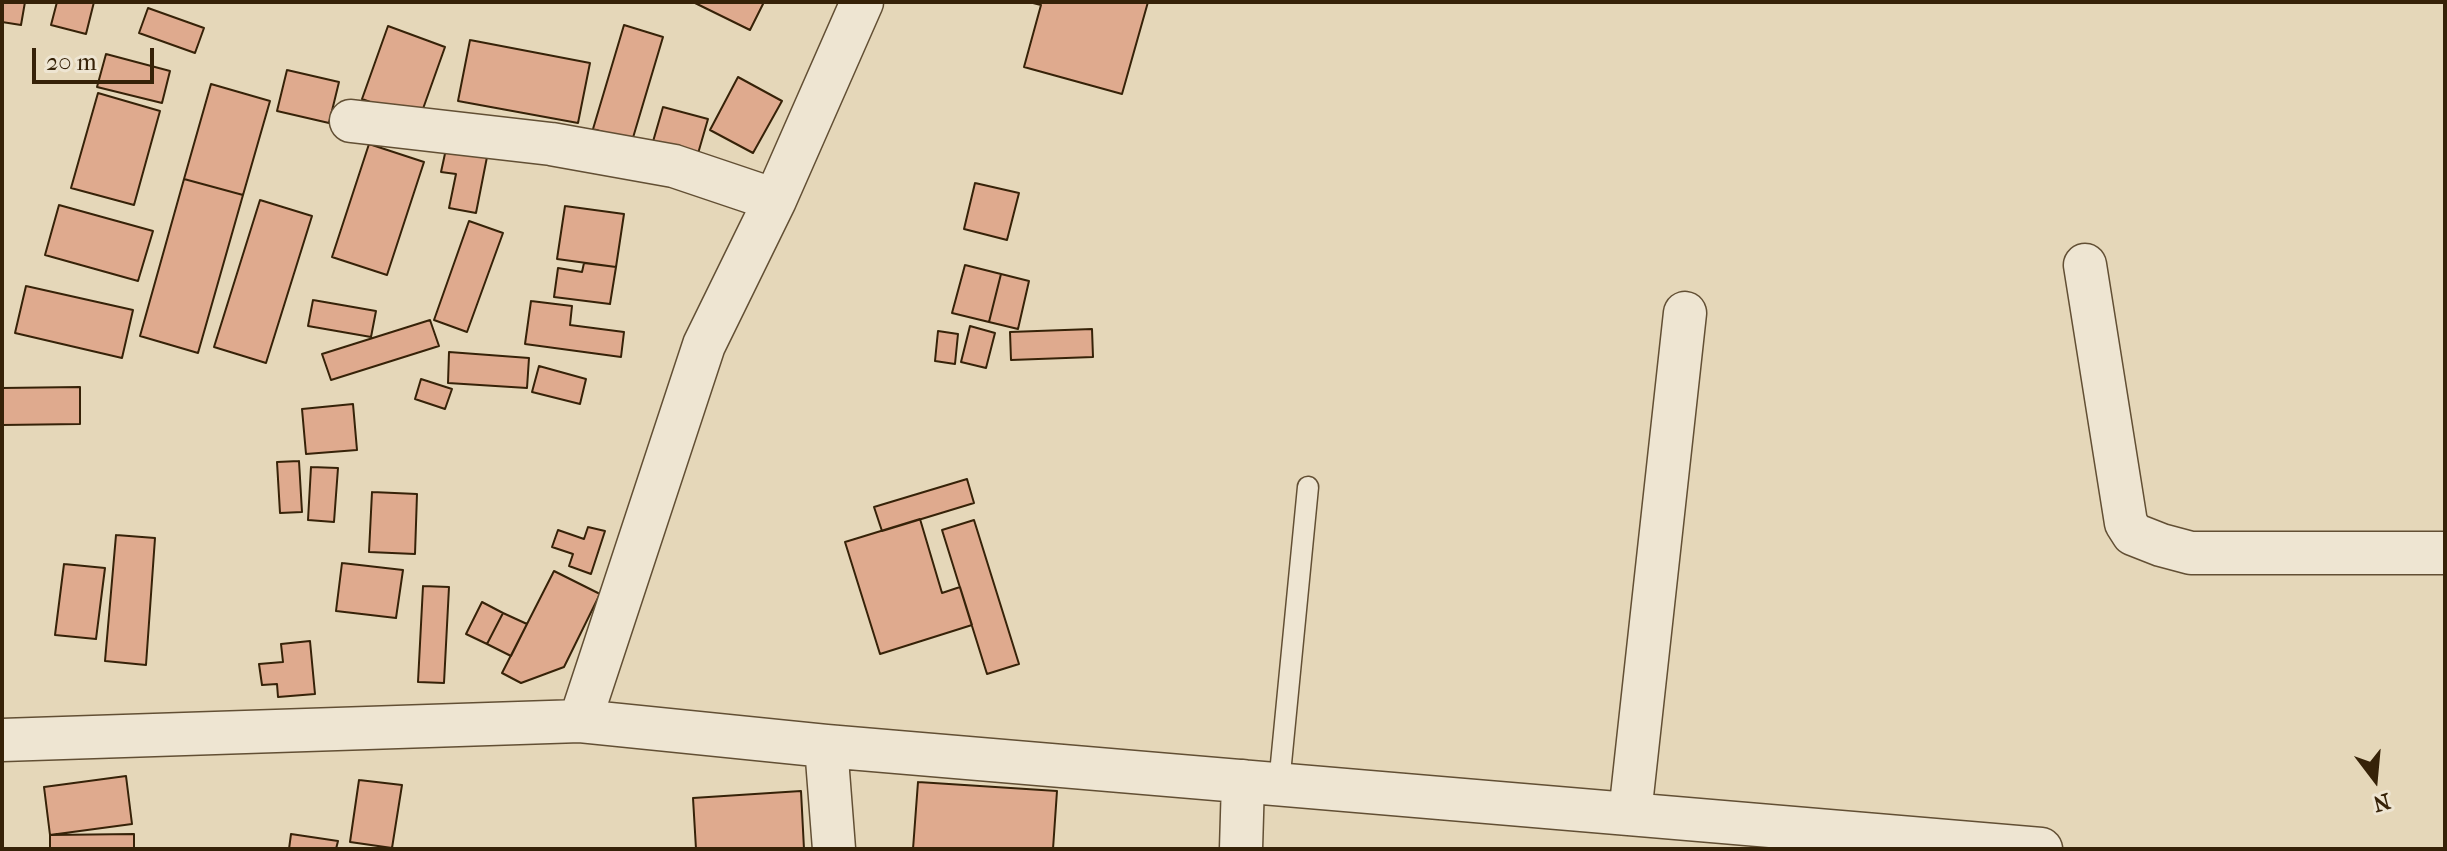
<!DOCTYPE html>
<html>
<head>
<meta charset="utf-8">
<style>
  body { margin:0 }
  #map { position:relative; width:2447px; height:851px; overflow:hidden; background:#e5d7b9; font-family:"IM FELL French Canon",serif }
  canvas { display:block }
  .frame { position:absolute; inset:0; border:4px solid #362208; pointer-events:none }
  .north { position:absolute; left:2335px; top:739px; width:80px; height:80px; -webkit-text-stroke:6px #eee5d2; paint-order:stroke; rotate:164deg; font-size:22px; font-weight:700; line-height:32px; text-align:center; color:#362208 }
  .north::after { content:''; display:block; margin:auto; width:28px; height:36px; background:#362208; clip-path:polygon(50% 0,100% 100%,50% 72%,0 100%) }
  .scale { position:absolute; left:32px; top:48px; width:122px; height:36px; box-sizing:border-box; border:4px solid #362208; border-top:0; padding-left:10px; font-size:24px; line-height:28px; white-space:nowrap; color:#362208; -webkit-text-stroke:6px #eee5d2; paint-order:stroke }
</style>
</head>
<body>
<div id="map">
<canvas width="2447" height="851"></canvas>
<div class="frame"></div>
<div class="north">N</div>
<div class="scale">20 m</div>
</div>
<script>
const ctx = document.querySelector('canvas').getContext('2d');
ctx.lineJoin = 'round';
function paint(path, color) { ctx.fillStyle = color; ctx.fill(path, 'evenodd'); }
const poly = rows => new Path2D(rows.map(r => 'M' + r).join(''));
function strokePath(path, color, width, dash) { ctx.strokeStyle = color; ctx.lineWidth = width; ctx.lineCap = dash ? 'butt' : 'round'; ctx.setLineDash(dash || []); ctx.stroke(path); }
const building = poly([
  [2,2,25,2,21,25,2,22,2,2],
  [57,2,94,2,86,34,51,25,57,2],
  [693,2,764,2,750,30,693,2],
  [1029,2,1148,2,1122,94,1024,67,1041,5,1029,2],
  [148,8,204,28,195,53,139,33,148,8],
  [624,25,663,37,632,141,593,129,624,25],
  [388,26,445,47,419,120,362,99,388,26],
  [470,40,590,63,578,123,458,101,470,40],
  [106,54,170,71,162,103,97,87,106,54],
  [287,70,339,82,329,123,277,111,287,70],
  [738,77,782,101,753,153,710,130,738,77],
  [211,84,270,101,243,195,184,179,211,84],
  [98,93,160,111,134,205,71,188,98,93],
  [663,107,708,119,697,157,652,145,663,107],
  [369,144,424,162,387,275,332,257,369,144],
  [446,149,487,157,476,213,449,208,456,174,441,172,446,149],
  [184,179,243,195,198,353,140,336,184,179],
  [975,183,1019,193,1007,240,964,229,975,183],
  [260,200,312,216,266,363,214,347,260,200],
  [59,205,153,231,138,281,45,255,59,205],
  [565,206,624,214,616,267,557,259,565,206],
  [469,221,503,233,467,332,434,320,469,221],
  [584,263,616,267,610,304,554,297,558,268,582,272,584,263],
  [965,265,1001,274,989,322,952,313,965,265],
  [1001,274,1029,281,1018,329,989,322,1001,274],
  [26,286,133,310,122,358,15,333,26,286],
  [313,300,376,311,371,337,308,326,313,300],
  [531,301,572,306,570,325,624,332,621,357,525,344,531,301],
  [430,320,439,346,331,380,322,354,430,320],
  [970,326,995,333,986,368,961,362,970,326],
  [1092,329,1093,357,1011,360,1010,332,1092,329],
  [938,331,958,334,955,364,935,361,938,331],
  [449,352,529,358,527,388,448,383,449,352],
  [539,366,586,379,580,404,532,392,539,366],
  [421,379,452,389,445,409,415,399,421,379],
  [80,387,80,424,2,425,2,388,80,387],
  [353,404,357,450,306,454,302,409,353,404],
  [299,461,302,512,280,513,277,462,299,461],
  [311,467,338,468,334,522,308,520,311,467],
  [967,479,974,503,882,531,874,507,967,479],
  [372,492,417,494,415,554,369,552,372,492],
  [920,519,942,593,960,587,972,625,880,654,845,542,920,519],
  [974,520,1019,664,987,674,942,530,974,520],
  [588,527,605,531,591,574,569,566,573,554,552,547,558,530,584,539,588,527],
  [116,535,155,538,146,665,105,661,116,535],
  [342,563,403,570,396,618,336,611,342,563],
  [64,564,105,568,96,639,55,635,64,564],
  [554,571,600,594,564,667,521,683,502,673,554,571],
  [423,586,449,587,444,683,418,682,423,586],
  [482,602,503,613,487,644,466,634,482,602],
  [503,613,527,624,511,656,487,644,503,613],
  [310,641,315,694,278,697,277,684,262,685,259,664,283,662,281,644,310,641],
  [126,776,132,824,50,835,44,787,126,776],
  [359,780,402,785,392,848,350,842,359,780],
  [918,782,1057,791,1053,849,913,849,918,782],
  [801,791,804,849,696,849,693,798,801,791],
  [134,834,134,849,50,849,50,835,134,834],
  [291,834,338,841,336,849,289,849,291,834]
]);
paint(building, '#dfaa8e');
strokePath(building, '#362208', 2);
const service = poly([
  [1279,784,1308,487]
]);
const minor = poly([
  [351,121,551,144,674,166,775,200],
  [2085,265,2126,523,2133,534,2161,545,2191,553,2445,553],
  [580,721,704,345,775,200,862,2],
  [2,740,580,721,826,746,2041,849],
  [826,746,834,849],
  [1630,814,1685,313],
  [1241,849,1243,781]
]);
strokePath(service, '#624f34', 23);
strokePath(minor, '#624f34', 45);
strokePath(service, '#eee5d2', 20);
strokePath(minor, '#eee5d2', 42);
</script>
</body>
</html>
